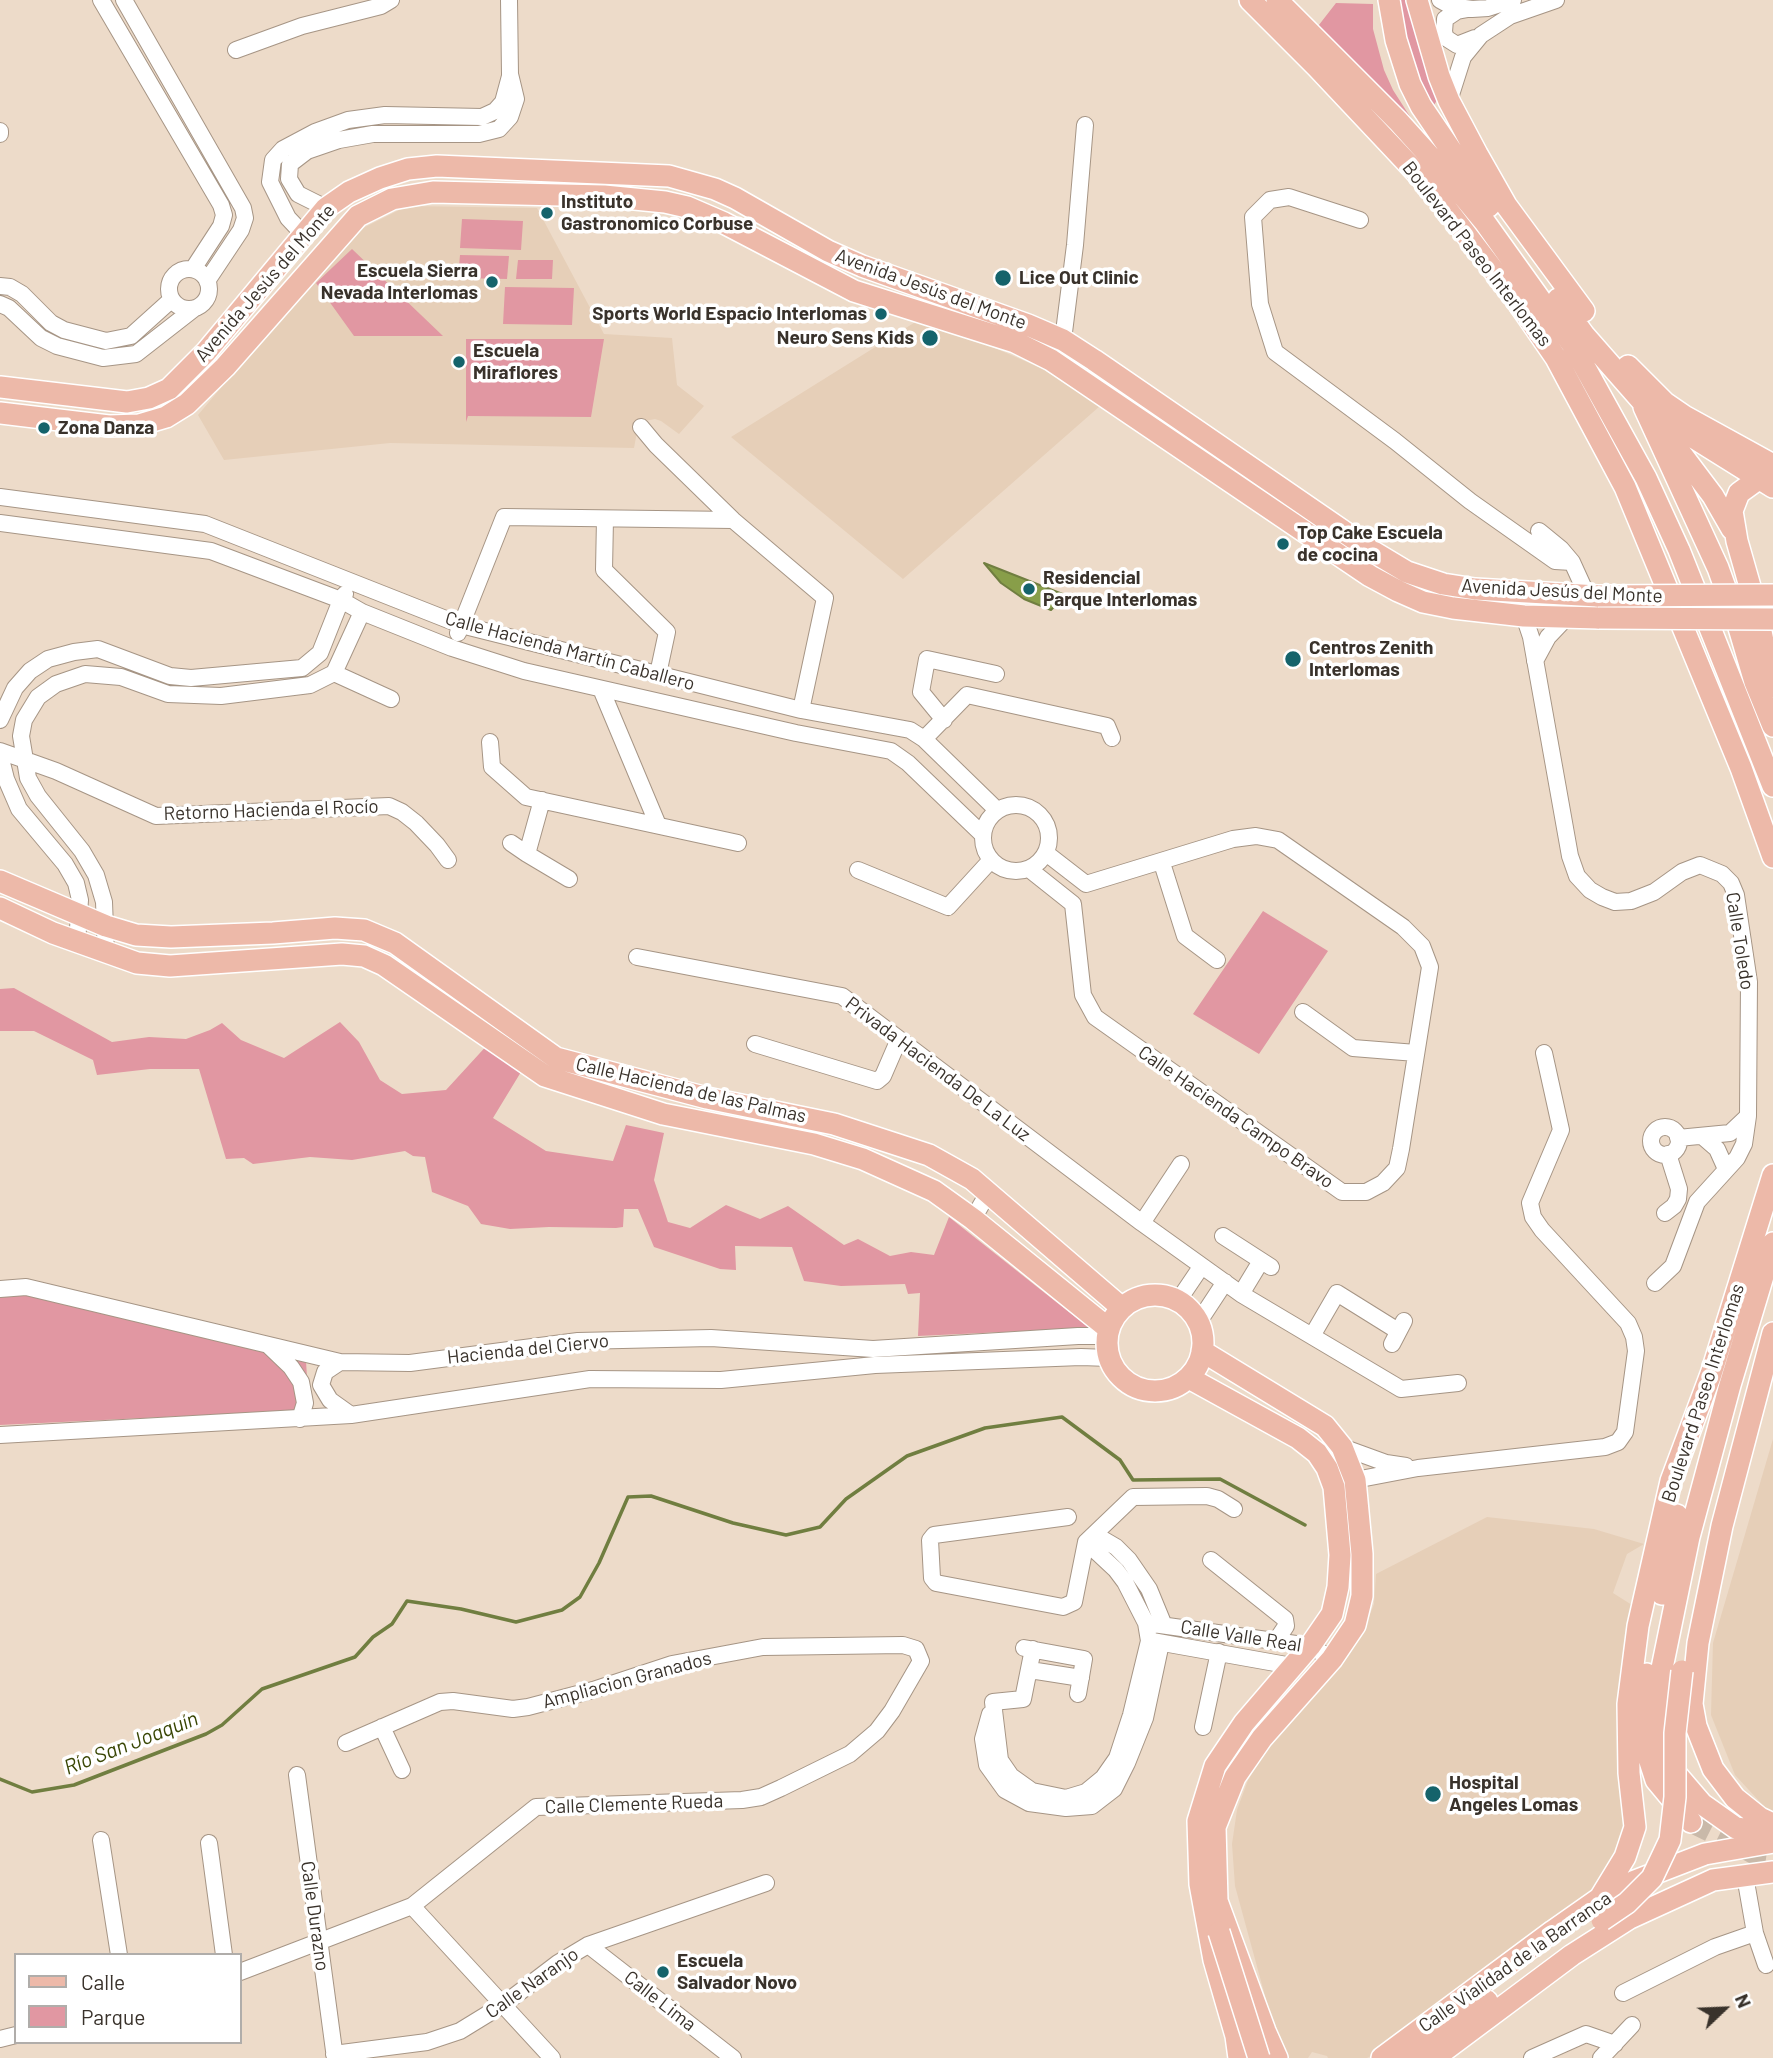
<!DOCTYPE html>
<html>
<head>
<meta charset="utf-8">
<style>
  body { margin:0 }
  #map { position:relative; width:1773px; height:2058px; overflow:hidden; background:#eddbc9; font-family:Barlow,sans-serif }
  canvas { display:block }
  .legend { position:absolute; left:14px; top:1953px; width:228px; height:91px; box-sizing:border-box; background:#fff; border:2px solid #b0adaa; margin:0; padding:9px 12px; list-style:none; font-size:21px; color:#39322b }
  .legend li { display:flex; align-items:center; gap:14px; height:35px }
  .legend b { width:35px; border:2px solid #b0adaa }
  .north { position:absolute; left:1689px; top:1974px; width:70px; height:70px; -webkit-text-stroke:5px #fff; paint-order:stroke; rotate:67deg; font-size:19px; font-weight:700; line-height:28px; text-align:center; color:#39322b }
  .north::after { content:''; display:block; margin:auto; width:24px; height:32px; background:#39322b; clip-path:polygon(50% 0,100% 100%,50% 72%,0 100%) }
</style>
</head>
<body>
<div id="map">
<canvas width="1773" height="2058"></canvas>
<ul class="legend">
<li><b style="height:9px;background:#edb9a9"></b>Calle</li>
<li><b style="height:19px;background:#e197a2"></b>Parque</li>
</ul>
<div class="north">N</div>
</div>
<script>
const ctx = document.querySelector('canvas').getContext('2d');
ctx.lineJoin = 'round';
function paint(path, color) { ctx.fillStyle = color; ctx.fill(path, 'evenodd'); }
const poly = rows => new Path2D(rows.map(r => 'M' + r).join(''));
function strokePath(path, color, width, dash) { ctx.strokeStyle = color; ctx.lineWidth = width; ctx.lineCap = dash ? 'butt' : 'round'; ctx.setLineDash(dash || []); ctx.stroke(path); }
function label(font, color, halo, rows, align = 'center') {
  ctx.font = font + ' Barlow,sans-serif'; ctx.lineWidth = 7; ctx.setLineDash([]); ctx.textBaseline = 'middle'; ctx.strokeStyle = halo; ctx.fillStyle = color; for (const [text, x, y, turn = 0] of rows) {
    ctx.save(); ctx.translate(x, y); ctx.rotate((+turn || 0) * Math.PI / 180); ctx.textAlign = isNaN(turn) ? turn : align; if (halo) ctx.strokeText(text, 0, 0); ctx.fillText(text, 0, 0); ctx.restore();
  }
}
paint(poly([
  [407,206,537,208,604,334,672,338,677,385,704,406,679,434,661,421,655,419,645,421,637,432,634,448,390,443,224,460,198,415,311,281,357,231],
  [917,321,981,342,1041,368,1100,406,903,579,731,437],
  [1773,1439,1773,1816,1735,1775,1711,1715,1713,1643],
  [1487,1517,1594,1529,1644,1544,1627,1554,1613,1593,1632,1605,1625,1829,1619,1851,1595,1890,1371,2056,1367,2058,1328,2058,1327,2056,1312,2052,1308,2058,1288,2058,1281,2051,1273,2025,1235,1886,1232,1844,1237,1810,1248,1780,1275,1737,1323,1683,1365,1627,1374,1604,1376,1574]
]), '#e6cfb8');
paint(poly([
  [1388,0,1411,0,1439,97,1434,105,1429,106],
  [1336,3,1373,4,1373,29,1384,70,1393,90,1418,129,1315,30],
  [462,219,523,221,521,250,460,248],
  [352,249,443,336,354,336,316,283],
  [460,255,509,256,507,279,458,278],
  [518,260,553,260,552,279,516,279],
  [505,287,574,288,572,325,503,324],
  [466,339,604,339,591,417,468,416,466,422],
  [1263,911,1328,951,1259,1054,1193,1014],
  [14,988,112,1042,149,1037,186,1039,210,1030,222,1023,241,1040,284,1058,340,1022,359,1042,380,1080,402,1094,446,1090,490,1042,524,1067,493,1118,546,1151,613,1161,626,1125,664,1133,654,1180,668,1222,690,1228,726,1205,760,1219,788,1206,844,1245,858,1239,890,1256,911,1252,934,1255,949,1217,1089,1328,918,1336,920,1293,908,1294,905,1284,841,1286,804,1281,792,1247,735,1246,736,1270,720,1269,654,1247,638,1209,624,1209,623,1227,616,1228,549,1227,510,1229,481,1224,468,1206,432,1192,425,1157,413,1156,405,1151,352,1160,310,1157,253,1164,244,1158,226,1159,199,1069,150,1069,97,1075,93,1060,34,1031,0,1031,0,989],
  [16,1290,306,1361,309,1410,0,1425,0,1296]
]), '#e197a2');
const water = poly([
  [984,563,1065,595,1051,610,1024,599,1001,583,984,563]
]);
paint(water, '#889e49');
strokePath(water, '#707e40', 2);
strokePath(poly([
  [0,1779,32,1792,74,1785,206,1734,222,1725,262,1689,355,1657,373,1637,392,1624,407,1601,461,1609,516,1622,562,1610,580,1597,599,1563,628,1497,651,1496,733,1523,786,1535,820,1527,846,1499,907,1456,985,1428,1062,1417,1120,1460,1133,1480,1220,1479,1305,1525]
]), '#707e40', 3.5);
strokePath(poly([
  [1691,1822,1753,1853,1773,1856]
]), '#c9b9a9', 21, [21, 10]);
const minor = poly([
  [101,0,221,205,224,215,221,226,193,269],
  [124,0,243,208,245,218,241,230,207,281],
  [1440,0,1451,6,1472,9,1488,8,1513,0],
  [1468,9,1457,11,1445,19,1444,32,1446,38,1457,45,1475,38],
  [236,50,302,26,381,6,391,0],
  [1449,101,1463,57,1481,35,1510,16,1556,0],
  [0,131,0,134],
  [326,208,298,194,289,179,290,164,307,151,339,140,373,134,479,134,499,129,510,117,516,99,510,74,509,0],
  [1360,220,1289,197,1270,200,1253,217,1260,304,1275,352,1395,441,1470,501,1555,561,1572,562],
  [304,235,288,218,270,182,273,160,283,149,315,132,348,120,385,115,482,117,495,111,503,102,510,76],
  '169 289a20 20 0 1 1 40 0a20 20 0 1 1-40 0Z',
  [0,286,10,287,22,294,51,323,64,330,106,341,131,336,171,300],
  [0,304,9,308,41,338,57,346,103,358,136,354,195,308],
  [1063,340,1075,245,1085,125],
  [641,427,656,445,733,520,825,598,801,710],
  [0,497,205,524,461,625,801,710,910,730,924,739,997,810],
  [605,519,604,570,667,632,658,674],
  [0,523,211,551,341,600,362,612,452,648,524,671,796,733,891,751,908,763,983,835],
  [1539,531,1561,549,1572,562,1587,595],
  [1524,616,1531,637,1570,856,1577,876,1590,890,1602,897,1615,902,1631,901,1654,892,1682,872,1700,865,1722,874,1731,883,1736,895,1749,982,1748,1116,1744,1144,1737,1158,1697,1202,1673,1266,1655,1283],
  [458,633,504,517,733,520],
  [1535,661,1548,637,1566,618],
  [334,673,391,699],
  [601,689,658,825],
  [0,720,15,688,30,671,48,659,74,652,98,649,170,676,191,678,302,668,320,653,341,600,345,594],
  [944,720,921,692,927,659,996,674],
  [924,739,967,695,1107,726,1112,738],
  [490,742,492,767,526,797,738,843],
  [0,751,56,771,156,816,389,806,402,812,416,823,437,845,448,860],
  [0,755,6,779,19,809,65,864,76,883,80,900,77,943],
  [542,800,527,854,569,879],
  '983 838a33 33 0 1 1 66 0a33 33 0 1 1-66 0Z',
  [511,843,527,854],
  [1162,863,1185,936,1217,960],
  [1029,869,1073,904,1083,995,1095,1017,1342,1192,1366,1192,1383,1183,1397,1168,1401,1149,1430,967,1422,946,1403,927,1278,840,1256,836,1233,839,1086,884,1046,853],
  [858,870,948,907,991,860],
  [106,954,104,902,96,875,82,851,38,796,28,778,21,736,24,720,38,697,56,684,85,674,121,677,168,694,221,696,310,685,334,673,362,612],
  [637,957,842,996,1142,1223,1241,1294,1401,1389,1458,1383],
  [1303,1012,1353,1048,1416,1053],
  [755,1044,877,1081,883,1076,899,1039],
  '1651 1141a14 14 0 1 1 28 0a14 14 0 1 1-28 0Z',
  [1702,1136,1717,1149,1726,1169],
  [1678,1138,1730,1133,1748,1116],
  [1665,1213,1674,1206,1678,1199,1679,1189,1668,1154],
  [973,1219,988,1193],
  [1142,1223,1181,1164],
  [1223,1236,1271,1267],
  [0,1289,26,1287,340,1362,410,1363,578,1341,711,1338,873,1349,1078,1336,1107,1336],
  [1241,1294,1261,1261],
  [1178,1301,1201,1267],
  [1198,1323,1225,1282],
  [1312,1336,1337,1293,1398,1331],
  [1392,1344,1404,1321],
  [268,1345,291,1367,301,1382,305,1403,300,1419],
  [340,1362,325,1372,321,1385,330,1400,351,1415],
  [0,1435,351,1415,590,1379,721,1380,875,1365,1081,1357,1109,1358],
  [1342,1447,1386,1463,1406,1466],
  [1355,1480,1418,1468,1605,1447,1618,1442,1625,1432,1636,1351,1634,1337,1628,1323,1542,1230,1533,1217,1530,1203,1561,1130,1544,1053],
  [1068,1517,934,1535,930,1540,932,1578,936,1583,1063,1607,1074,1602,1086,1542,1133,1497,1207,1496,1218,1499,1234,1509],
  [1086,1542,1104,1540,1116,1547,1129,1560,1149,1589,1163,1623],
  [1211,1560,1285,1619,1286,1626,1276,1641],
  [1146,1623,1310,1646,1332,1659],
  [1152,1641,1292,1666],
  [1024,1648,1084,1659,1078,1694],
  [1030,1670,1081,1678],
  [993,1702,1000,1760,1011,1776,1032,1791,1066,1798,1086,1792,1103,1778,1117,1758,1131,1715,1149,1641,1146,1623,1125,1582,1116,1570,1086,1542],
  [993,1702,1023,1699,1033,1649],
  [990,1714,983,1739,987,1765,1005,1790,1029,1803,1066,1808,1092,1806,1114,1789,1127,1763,1145,1718,1161,1643],
  [382,1727,402,1770],
  [1203,1727,1219,1652],
  [297,1775,335,2058],
  [101,1840,119,1955],
  [209,1843,224,1955],
  [1745,1876,1755,1933,1766,1965],
  [412,1906,552,2058],
  [588,1945,733,2058],
  [240,1972,412,1906,536,1807,742,1800,761,1797,781,1788,850,1754,877,1731,892,1711,921,1661,916,1649,903,1645,763,1647,672,1664,593,1690,528,1707,513,1709,453,1701,440,1702,346,1743],
  [1623,1993,1715,1947,1755,1933],
  [0,2039,16,2035],
  [334,2054,427,2042,460,2031,504,2004,558,1963,588,1945,766,1883],
  [1532,2058,1586,2034,1615,2044],
  [1601,2058,1632,2025]
]);
const major = poly([
  [1250,0,1317,67,1430,187,1514,297,1556,358,1625,487,1741,768,1773,857],
  [1277,0,1398,121,1435,162,1484,221,1572,344,1646,478,1679,550,1773,786],
  [1389,0,1396,40,1410,84,1421,106,1489,206],
  [1417,0,1439,76,1449,101,1477,154,1506,205,1584,311],
  [1558,299,1584,335,1642,401,1656,414,1773,487],
  [1628,366,1665,403,1684,416,1773,465],
  [0,387,127,402,149,398,169,389,206,352,326,208,349,192,380,178,408,169,437,166,669,176,715,189,735,198,828,251,862,266,1028,325,1063,340,1094,360,1372,551,1407,572,1443,584,1475,589,1598,596],
  [1644,407,1718,568,1737,621,1755,682,1773,726],
  [0,413,109,426,139,425,166,417,187,404,225,367,358,216,392,199,433,192,604,196,665,202,687,207,724,223,854,291,1015,342,1051,360,1370,576,1398,591,1423,602,1453,608,1524,616,1599,618],
  [1667,435,1713,496,1732,529],
  [1768,472,1739,493,1732,511,1737,541,1755,604,1773,687],
  [0,881,106,926,136,935,171,937,273,933,335,928,364,930,395,943,556,1058,707,1098,834,1124,929,1155,972,1179,1122,1308],
  [0,908,53,933,137,963,170,966,342,954,364,956,384,965,545,1076,663,1114,814,1144,863,1159,934,1191,973,1219,1109,1329],
  [1773,1243,1730,1385,1689,1537,1661,1673,1658,1729,1672,1769,1702,1804,1736,1828,1773,1833],
  '1107 1343a48 48 0 1 1 96 0a48 48 0 1 1-96 0Z',
  [1773,1333,1722,1526,1698,1643,1692,1704,1696,1726,1713,1769,1735,1798,1760,1818,1773,1824],
  [1202,1351,1325,1426,1342,1447,1355,1480,1362,1554,1362,1596,1355,1625,1332,1659,1262,1738,1235,1777,1215,1827,1217,1901,1265,2031,1277,2058],
  [1189,1378,1298,1438,1317,1453,1327,1468,1334,1487,1340,1555,1338,1587,1332,1614,1310,1646,1244,1723,1215,1766,1198,1821,1200,1884,1214,1960,1236,2036,1239,2058],
  [1662,1594,1677,1515],
  [1647,1674,1644,1691,1642,1737,1656,1780,1691,1822],
  [1600,1898,1625,1857,1635,1827,1629,1773,1628,1704,1638,1626,1671,1481,1711,1374,1773,1175],
  [1382,2058,1553,1931,1600,1898,1635,1881,1705,1854,1773,1842],
  [1410,2058,1487,2001],
  [1434,2058,1572,1955,1630,1918,1713,1880,1773,1872]
]);
strokePath(minor, '#a69585', 18);
strokePath(major, '#fff', 24);
strokePath(minor, '#fff', 16);
strokePath(major, '#edb9a9', 21);
const majorBridge = poly([
  [1598,596,1773,595],
  [1599,618,1773,619],
  [1602,1920,1627,1903,1652,1878,1670,1840,1675,1797,1675,1733,1682,1671],
  [1219,1932,1259,2058]
]);
strokePath(majorBridge, '#fff', 24, []);
strokePath(majorBridge, '#edb9a9', 21);
for (const [x, y, r, color] of [
  [547,213,7,"#15636b"],
  [1003,278,9,"#15636b"],
  [492,282,7,"#15636b"],
  [881,314,7,"#15636b"],
  [930,338,9,"#15636b"],
  [459,362,7,"#15636b"],
  [44,428,7,"#15636b"],
  [1283,544,7,"#15636b"],
  [1029,589,7,"#15636b"],
  [1293,659,9,"#15636b"],
  [1433,1794,9,"#15636b"],
  [663,1972,7,"#15636b"]
]) { const dot = new Path2D(); dot.arc(x, y, r, 0, 2 * Math.PI); ctx.fillStyle = color; ctx.fill(dot); strokePath(dot, '#fff', 2.5); }
label('bold 19px', '#39322b', '#fff', [
  ["Instituto",561,202],
  ["Gastronomico Corbuse",561,224],
  ["Escuela Sierra",478,271,"right"],
  ["Nevada Interlomas",478,293,"right"],
  ["Lice Out Clinic",1019,278],
  ["Sports World Espacio Interlomas",867,314,"right"],
  ["Neuro Sens Kids",914,338,"right"],
  ["Escuela",473,351],
  ["Miraflores",473,373],
  ["Zona Danza",58,428],
  ["Top Cake Escuela",1297,533],
  ["de cocina",1297,555],
  ["Residencial",1043,578],
  ["Parque Interlomas",1043,600],
  ["Centros Zenith",1309,648],
  ["Interlomas",1309,670],
  ["Hospital",1449,1783],
  ["Angeles Lomas",1449,1805],
  ["Escuela",677,1961],
  ["Salvador Novo",677,1983]
], 'left');
label('19px', '#39322b', '#fff', [
  ["Boulevard Paseo Interlomas",1477,254,52],
  ["Avenida Jesús del Monte",265,283,-49],
  ["Avenida Jesús del Monte",931,289,20],
  ["Avenida Jesús del Monte",1562,591,3],
  ["Calle Hacienda Martín Caballero",570,651,15],
  ["Retorno Hacienda el Rocío",271,810,-2],
  ["Calle Toledo",1740,941,81],
  ["Privada Hacienda De La Luz",938,1069,37],
  ["Calle Hacienda de las Palmas",691,1090,13],
  ["Calle Hacienda Campo Bravo",1236,1117,35],
  ["Hacienda del Ciervo",528,1349,-6],
  ["Boulevard Paseo Interlomas",1703,1393,-72],
  ["Calle Valle Real",1241,1636,9],
  ["Ampliacion Granados",627,1680,-15],
  ["Calle Clemente Rueda",634,1804,-2],
  ["Calle Durazno",315,1916,82],
  ["Calle Vialidad de la Barranca",1515,1962,-35],
  ["Calle Naranjo",532,1983,-35],
  ["Calle Lima",660,2001,38]
]);
label('italic 21px', '#394604', '#fff', [
  ["Río San Joaquín",131,1743,-21]
]);
</script>
</body>
</html>
